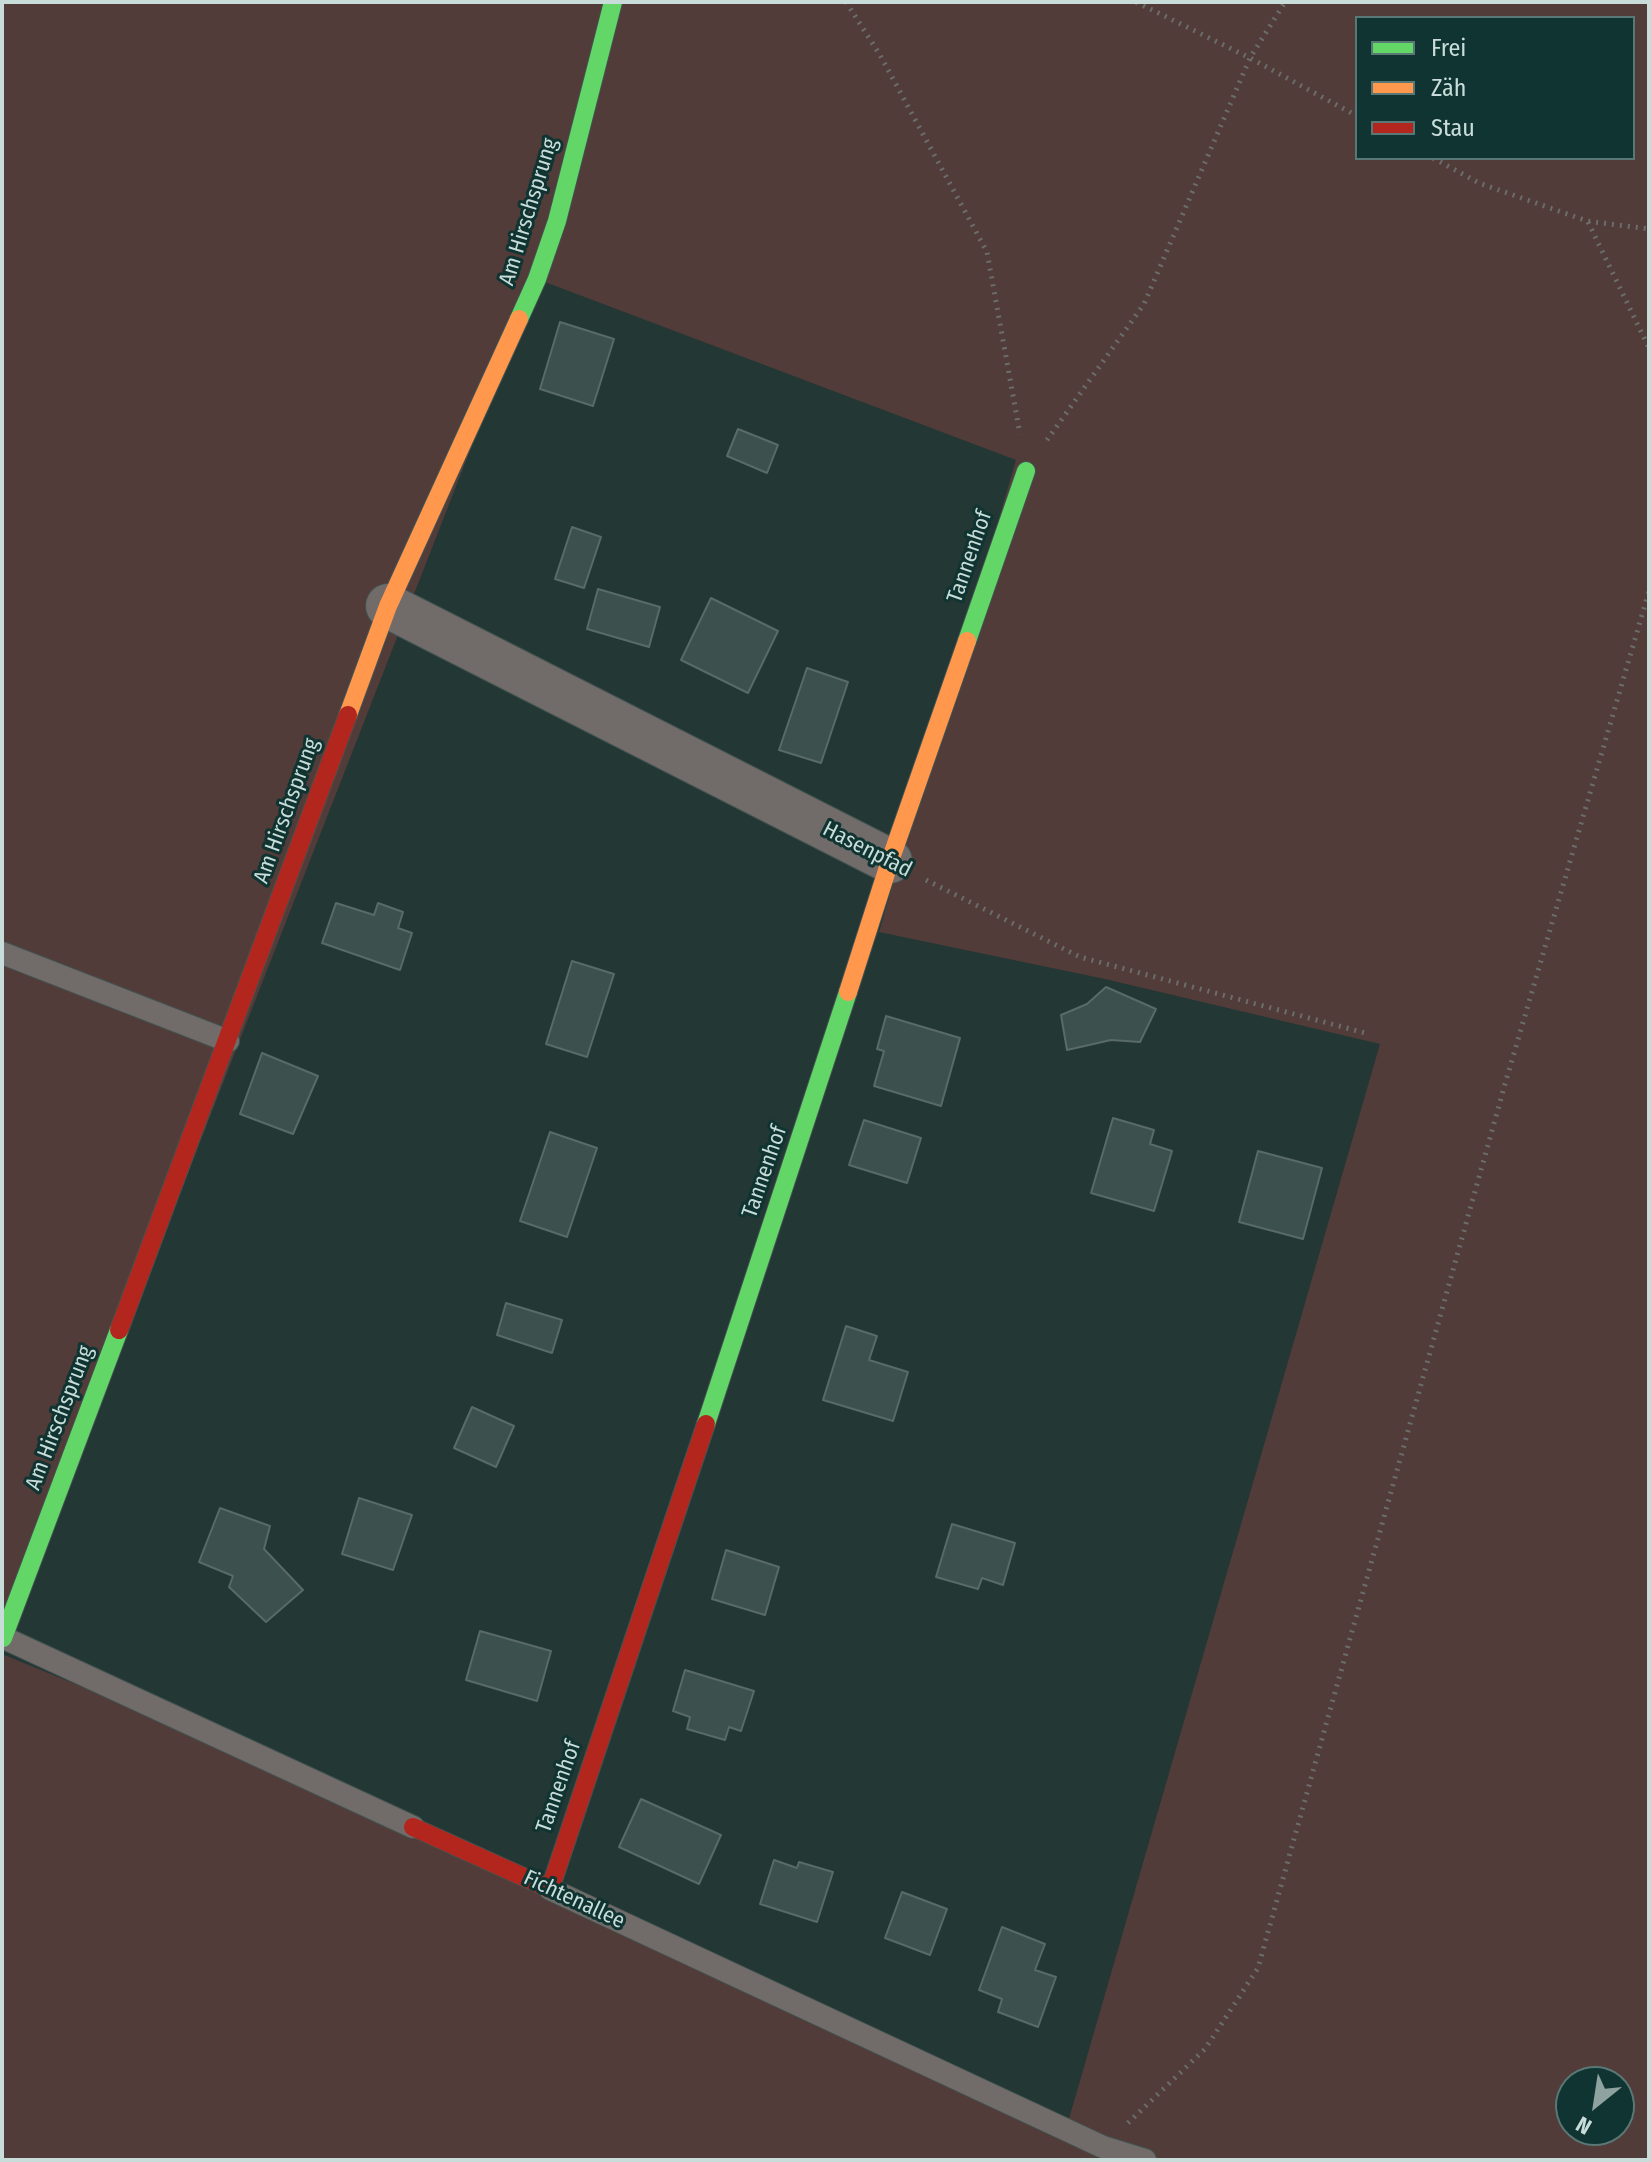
<!DOCTYPE html>
<html>
<head>
<meta charset="utf-8">
<style>
  body { margin:0 }
  #map { position:relative; width:1651px; height:2162px; overflow:hidden; background:#233735; font-family:"Fira Sans Condensed",sans-serif }
  canvas { display:block }
  .frame { position:absolute; inset:0; border:4px solid #c8dcd9; pointer-events:none }
  .legend { position:absolute; left:1355px; top:16px; width:280px; height:144px; box-sizing:border-box; background:#0f3431; border:2px solid #597774; margin:0; padding:10px 14px; list-style:none; font-size:24px; color:#c8dcd9 }
  .legend li { display:flex; align-items:center; gap:16px; height:40px }
  .legend b { width:40px; border:2px solid #597774 }
  .north { position:absolute; left:1555px; top:2066px; width:80px; height:80px; box-sizing:border-box; background:#0f3431; border:2px solid #597774; border-radius:50%; rotate:210deg; font-size:22px; font-weight:700; line-height:32px; text-align:center; color:#c8dcd9 }
  .north::after { content:''; display:block; margin:auto; width:28px; height:36px; background:#8ea2a0; clip-path:polygon(50% 0,100% 100%,50% 72%,0 100%) }
</style>
</head>
<body>
<div id="map">
<canvas width="1651" height="2162"></canvas>
<div class="frame"></div>
<ul class="legend">
<li><b style="height:10px;background:#63d668"></b>Frei</li>
<li><b style="height:10px;background:#ff974d"></b>Zäh</li>
<li><b style="height:10px;background:#b3261e"></b>Stau</li>
</ul>
<div class="north">N</div>
</div>
<script>
const ctx = document.querySelector('canvas').getContext('2d');
ctx.lineJoin = 'round';
function paint(path, color) { ctx.fillStyle = color; ctx.fill(path, 'evenodd'); }
const poly = rows => new Path2D(rows.map(r => 'M' + r).join(''));
function strokePath(path, color, width, dash) { ctx.strokeStyle = color; ctx.lineWidth = width; ctx.lineCap = dash ? 'butt' : 'round'; ctx.setLineDash(dash || []); ctx.stroke(path); }
function label(font, color, halo, rows, align = 'center') {
  ctx.font = font + ' "Fira Sans Condensed",sans-serif'; ctx.lineWidth = 6; ctx.setLineDash([]); ctx.textBaseline = 'middle'; ctx.strokeStyle = halo; ctx.fillStyle = color; for (const [text, x, y, turn = 0] of rows) {
    ctx.save(); ctx.translate(x, y); ctx.rotate((+turn || 0) * Math.PI / 180); ctx.textAlign = isNaN(turn) ? turn : align; if (halo) ctx.strokeText(text, 0, 0); ctx.fillText(text, 0, 0); ctx.restore();
  }
}
paint(poly([
  [2,2,1649,2,1649,2160,2,2160,2,1654,331,1789,1066,2129,1380,1044,1105,979,879,932,1016,460,537,279,2,1649],
  [1357,18,1633,18,1633,158,1357,158],
  [1571,2082,1619,2082,1619,2130,1571,2130]
]), '#523c39');
const building = poly([
  [560,322,614,339,593,406,540,389,560,322],
  [738,429,778,445,767,473,727,456,738,429],
  [572,527,601,537,584,588,555,579,572,527],
  [598,589,660,607,649,647,587,629,598,589],
  [711,598,778,631,748,693,681,660,711,598],
  [807,668,848,682,821,763,779,750,807,668],
  [336,903,374,915,378,903,403,912,398,928,412,933,400,970,322,943,336,903],
  [572,961,614,974,587,1057,546,1044,572,961],
  [1106,987,1156,1009,1140,1042,1111,1040,1067,1050,1061,1015,1087,1004,1106,987],
  [886,1016,960,1038,941,1106,874,1086,884,1051,877,1049,886,1016],
  [262,1053,318,1076,293,1134,240,1114,262,1053],
  [1113,1118,1154,1130,1150,1144,1172,1151,1154,1211,1091,1193,1113,1118],
  [864,1120,921,1138,907,1183,849,1165,864,1120],
  [550,1132,597,1148,567,1237,520,1221,550,1132],
  [1258,1151,1322,1168,1303,1239,1239,1222,1258,1151],
  [506,1303,562,1320,552,1353,497,1335,506,1303],
  [846,1326,877,1336,869,1360,908,1372,893,1421,823,1400,846,1326],
  [472,1407,514,1426,496,1467,454,1448,472,1407],
  [359,1498,412,1515,393,1570,342,1554,359,1498],
  [220,1508,270,1526,264,1549,303,1590,266,1622,229,1587,233,1576,199,1562,220,1508],
  [952,1524,1015,1543,1003,1585,982,1578,978,1589,936,1577,952,1524],
  [726,1550,779,1567,765,1615,712,1599,726,1550],
  [480,1631,551,1651,537,1701,466,1680,480,1631],
  [685,1670,754,1691,741,1731,729,1727,725,1740,687,1729,690,1717,673,1711,685,1670],
  [641,1799,721,1835,699,1884,619,1847,641,1799],
  [774,1860,797,1868,799,1862,833,1872,817,1922,760,1904,774,1860],
  [902,1892,947,1909,930,1955,885,1938,902,1892],
  [1002,1927,1045,1944,1035,1970,1056,1977,1038,2027,998,2012,1002,1999,979,1990,1002,1927]
]);
paint(building, '#3c504e');
strokePath(building, '#596a68', 2);
const lane = poly([
  [2,953,228,1041],
  [2,1637,413,1827],
  [550,1889,1103,2147,1145,2160]
]);
const street = poly([
  [388,606,890,861]
]);
const fast = poly([
  [519,319,537,279,557,221,613,2],
  [967,641,1026,471],
  [706,1424,848,992],
  [3,1638,119,1330]
]);
const slow = poly([
  [348,715,388,606,519,319],
  [848,992,890,861,967,641]
]);
const jam = poly([
  [119,1330,348,715],
  [413,1827,550,1889,706,1424]
]);
strokePath(lane, '#425351', 24);
strokePath(street, '#425351', 46);
strokePath(fast, '#425351', 20);
strokePath(slow, '#425351', 20);
strokePath(jam, '#425351', 20);
strokePath(poly([
  [846,2,880,55,987,252,1020,434],
  [1136,2,1250,58,1357,116],
  [1433,158,1479,183,1587,221,1649,229],
  [1588,222,1649,348],
  [1047,440,1144,304,1250,58,1285,2],
  [926,880,1080,957,1369,1034],
  [1128,2123,1205,2049,1258,1968,1505,1084,1649,591]
]), '#6a6d6b', 5, [2, 6]);
strokePath(lane, '#716c6a', 22);
strokePath(street, '#716c6a', 44);
strokePath(fast, '#63d668', 18);
strokePath(slow, '#ff974d', 18);
strokePath(jam, '#b3261e', 18);
label('22px', '#c8dcd9', '#0f3431', [
  ["Am Hirschsprung",529,212,-73],
  ["Tannenhof",970,557,-71],
  ["Am Hirschsprung",287,811,-70],
  ["Hasenpfad",867,850,27],
  ["Tannenhof",765,1172,-71],
  ["Am Hirschsprung",60,1418,-69],
  ["Tannenhof",559,1787,-71],
  ["Fichtenallee",574,1900,25]
]);
</script>
</body>
</html>
